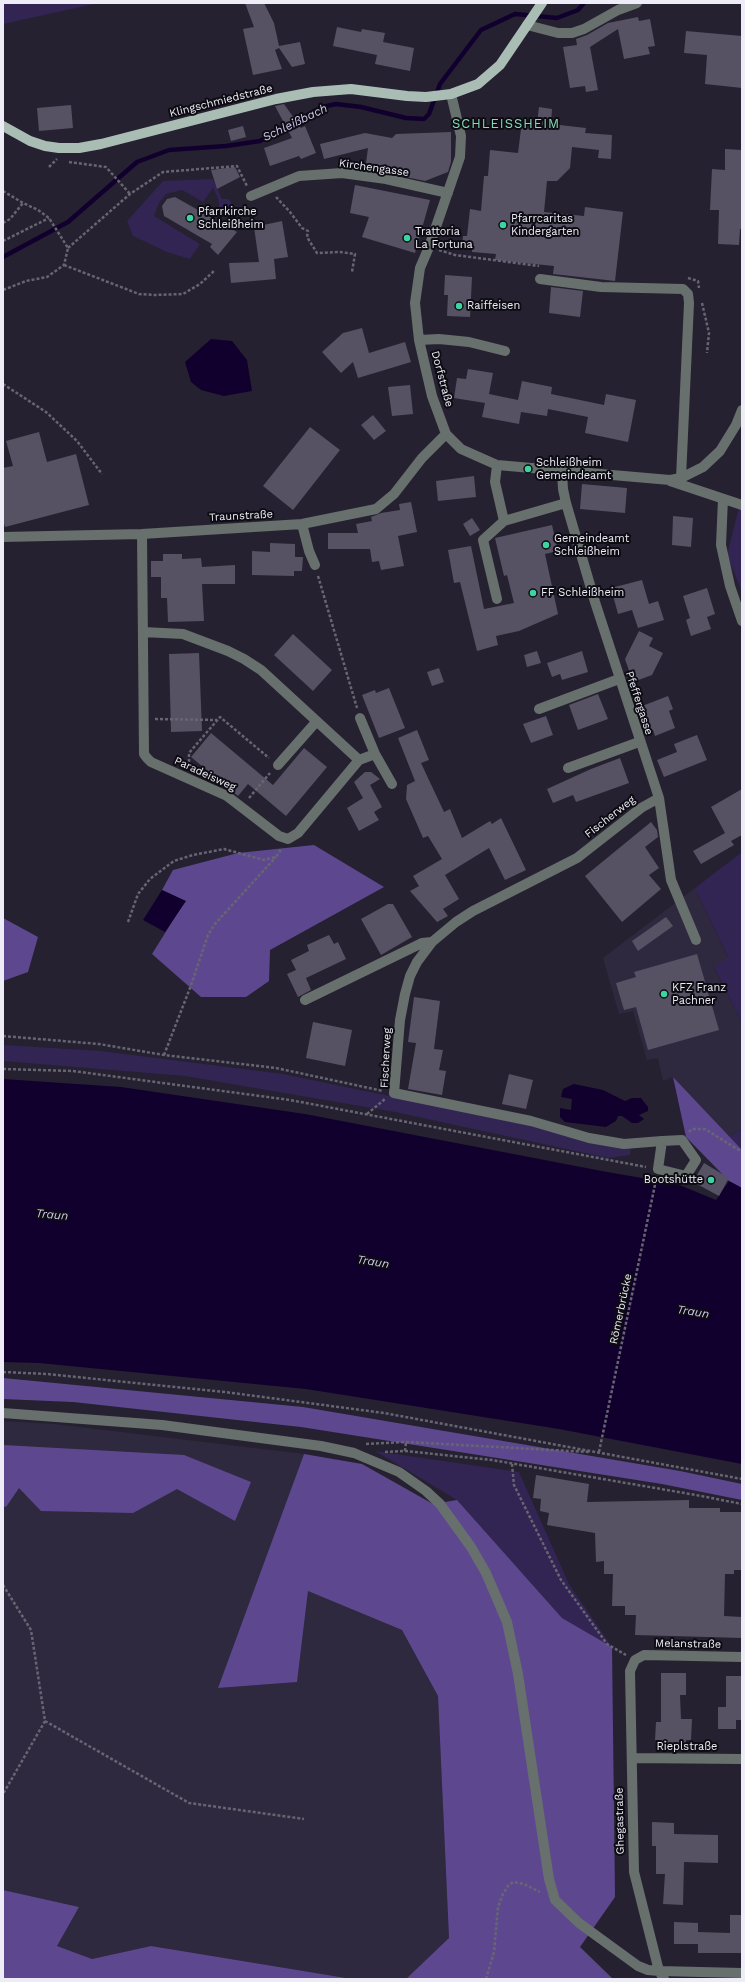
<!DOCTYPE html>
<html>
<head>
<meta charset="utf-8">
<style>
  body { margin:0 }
  #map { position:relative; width:745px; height:1982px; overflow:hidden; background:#252130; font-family:"Work Sans",sans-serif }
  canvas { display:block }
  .frame { position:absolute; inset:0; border:4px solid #eeecf7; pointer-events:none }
</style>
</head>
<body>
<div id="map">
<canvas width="745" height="1982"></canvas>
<div class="frame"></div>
</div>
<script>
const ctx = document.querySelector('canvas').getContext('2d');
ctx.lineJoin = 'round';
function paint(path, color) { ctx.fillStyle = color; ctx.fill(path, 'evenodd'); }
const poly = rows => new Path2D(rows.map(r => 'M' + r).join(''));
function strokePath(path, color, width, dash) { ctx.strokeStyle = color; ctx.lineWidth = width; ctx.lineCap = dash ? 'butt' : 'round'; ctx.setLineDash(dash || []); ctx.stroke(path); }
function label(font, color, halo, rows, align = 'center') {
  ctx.font = font + ' "Work Sans",sans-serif'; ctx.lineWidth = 4; ctx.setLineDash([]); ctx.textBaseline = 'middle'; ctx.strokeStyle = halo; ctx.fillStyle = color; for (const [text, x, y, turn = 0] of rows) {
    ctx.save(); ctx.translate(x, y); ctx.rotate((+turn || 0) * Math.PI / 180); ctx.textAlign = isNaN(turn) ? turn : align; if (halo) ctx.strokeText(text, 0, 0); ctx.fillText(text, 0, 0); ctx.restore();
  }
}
paint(poly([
  [695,888,728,958,714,968,742,1022,742,1129,728,1137,673,1077,663,1081,658,1058,647,1060,633,1011,619,1014,603,958],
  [3,1421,54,1424,304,1454,218,1688,297,1682,308,1591,402,1630,438,1696,449,1938,406,1979,352,1979,151,1946,92,1959,57,1946,79,1907,3,1890]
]), '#2f293f');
paint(poly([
  [3,3,99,3,3,24],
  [213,179,222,199,228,199,231,202,230,218,220,212,218,198,213,188,203,202,182,190,166,194,159,203,154,216,200,244,190,259,167,252,133,236,127,221,163,181],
  [740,503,742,503,742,592,727,555],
  [742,852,742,1022,714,967,728,957,695,888],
  [3,1045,101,1051,283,1074,631,1146,630,1155,608,1158,395,1112,185,1076,3,1061],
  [742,1129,742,1150,728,1137],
  [375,1451,519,1472,569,1584,612,1647,562,1618,457,1500]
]), '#322453');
paint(poly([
  [314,845,384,887,270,950,269,981,246,997,201,997,152,954,185,901,162,890,173,870,238,853],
  [3,918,38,937,28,972,3,981],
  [673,1077,742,1150,742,1188,729,1181,686,1137],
  [3,1378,303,1407,680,1471,742,1484,742,1500,662,1484,301,1427,73,1402,3,1399],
  [3,1445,184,1455,251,1482,235,1521,177,1489,133,1513,41,1511,19,1488,6,1507,3,1506],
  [304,1454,362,1464,433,1504,457,1500,562,1618,612,1647,615,1897,580,1947,613,1979,406,1979,449,1938,438,1696,402,1630,308,1591,297,1682,218,1688],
  [3,1890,79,1907,57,1946,92,1959,151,1946,352,1979,3,1979]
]), '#5d488f');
paint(poly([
  [211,339,232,341,247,360,252,391,224,396,201,390,191,382,185,362],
  [162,890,186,901,165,932,143,920],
  [3,1079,121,1087,305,1114,607,1172,677,1184,716,1200,729,1181,742,1188,742,1464,559,1429,306,1389,39,1363,3,1362],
  [574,1084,603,1090,625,1101,632,1098,641,1098,648,1107,648,1111,639,1115,644,1119,638,1123,632,1123,622,1116,618,1116,616,1121,606,1127,565,1122,560,1117,560,1108,571,1110,572,1099,561,1097,563,1089]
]), '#11002d');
strokePath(poly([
  [3,257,68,222,137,162,169,150,226,146,260,141,322,107,336,104,361,107,406,118,424,119,429,114,440,84,481,30,515,14,557,18,578,10,584,3]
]), '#11002d', 4.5);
paint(poly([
  [245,3,264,3,274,23,279,46,300,42,305,64,292,67,279,48,275,50,282,69,253,75,243,29,254,27],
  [638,17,639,21,650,19,655,46,648,47,650,54,624,59,618,29,590,47,598,90,586,92,585,86,570,88,563,47,577,45,576,39,587,35,608,23],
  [337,27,361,32,362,29,385,33,383,42,414,48,410,71,375,64,377,55,333,46],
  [686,31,742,36,742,88,705,84,707,55,684,53],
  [284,104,301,128,305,126,316,153,301,159,299,156,270,166,264,148,292,138,275,106],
  [71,105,73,128,39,131,37,108],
  [539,107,552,109,551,124,586,128,585,133,612,135,611,159,598,158,599,150,572,147,570,168,557,181,547,181,544,212,584,216,585,207,623,212,615,281,553,274,554,266,495,260,496,254,472,252,472,249,462,248,463,236,467,236,470,209,481,211,484,176,488,176,490,150,518,153,522,121,537,123],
  [243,126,246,137,231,141,228,130],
  [451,132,451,162,448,172,425,181,396,175,366,163,368,148,324,159,320,144,365,133,392,138,396,134],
  [725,149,742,150,742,229,740,229,739,245,718,244,719,210,710,210,712,169,725,170],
  [235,167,240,177,217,189,211,170],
  [355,185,430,200,415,253,362,237,369,217,350,213],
  [175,197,237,232,218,255,210,247,212,244,164,216,162,206,167,199],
  [282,221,288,257,274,259,276,279,231,283,229,263,259,262,254,227],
  [445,275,472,277,470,317,447,316,448,295,444,295],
  [551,287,583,291,580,317,549,313],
  [362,328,369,353,405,342,411,362,358,378,353,362,341,373,322,352,343,333],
  [468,369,493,373,489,394,518,400,522,381,552,387,551,394,604,405,606,394,636,400,628,442,585,433,588,417,548,409,547,416,521,412,519,424,482,417,485,403,454,398,457,378,466,379],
  [410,385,413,414,392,416,388,387],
  [373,415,386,431,374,440,361,425],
  [310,427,340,450,293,510,263,486],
  [39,432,47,462,76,454,89,505,5,527,3,520,3,468,13,466,6,441],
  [474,476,476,497,438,501,436,481],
  [582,484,627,488,625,513,580,509],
  [411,502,417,532,398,536,404,566,381,570,379,561,372,562,370,549,328,549,328,533,358,533,356,524,372,521,371,517,381,513,400,510,399,504],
  [673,516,693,518,691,547,672,545],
  [472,518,480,530,470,536,463,524],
  [552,525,558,551,545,554,558,614,519,631,496,636,498,645,477,651,460,582,454,583,448,550,471,546,484,609,514,603,507,575,504,576,495,538],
  [270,543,295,544,295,557,303,557,302,571,294,571,294,576,252,575,252,551,270,552],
  [163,554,182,554,182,559,201,558,202,567,235,565,235,584,202,584,204,621,168,622,167,598,161,598,161,577,151,577,151,561,163,561],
  [642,580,649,604,658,601,664,620,638,628,632,610,618,614,611,588],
  [707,588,715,614,707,617,711,629,691,636,686,620,690,618,683,596],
  [639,631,653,638,649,646,663,653,652,675,633,682,625,659],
  [293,634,332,670,313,691,274,655],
  [537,651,541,663,527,667,524,655],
  [582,651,588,672,562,680,560,674,552,677,547,663],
  [199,653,202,731,171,732,169,654],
  [439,668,444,682,432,686,427,672],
  [389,688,405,728,379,738,362,695,375,690,376,693],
  [598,694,608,719,578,730,569,705],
  [668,696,673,709,669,711,675,728,655,736,653,730,646,732,637,708],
  [546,716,553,735,531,743,523,724],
  [417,730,429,760,421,763,444,812,450,809,462,838,490,821,492,824,501,818,526,870,505,880,489,848,445,875,459,899,443,909,448,916,437,922,410,891,419,886,413,876,442,859,428,836,423,838,406,799,407,785,415,781,398,738],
  [211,733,273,785,304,748,327,767,286,816,248,784,238,796,191,757],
  [697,735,707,760,664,777,657,760,677,752,674,744],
  [620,758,629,783,576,802,573,795,553,803,547,789,591,769],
  [365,772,371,772,380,779,370,785,382,807,374,812,379,820,359,831,347,808,363,798,354,782],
  [742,789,742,835,731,841,734,845,701,864,693,851,725,833,711,807],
  [651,822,657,830,658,837,645,847,659,868,649,875,661,889,622,922,585,876],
  [388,904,393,904,412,937,381,955,361,919],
  [666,917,673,926,638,951,632,941],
  [329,935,334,944,338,942,346,959,306,978,311,990,298,997,287,974,296,970,291,960,309,951,307,945],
  [697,954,719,1030,648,1050,636,1007,624,1010,616,983,636,977,634,972],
  [414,997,440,1001,434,1049,443,1050,439,1070,446,1071,442,1095,408,1089,416,1043,408,1042],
  [313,1022,352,1030,345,1066,306,1058],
  [509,1074,533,1080,526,1109,502,1104],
  [704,1163,729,1178,719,1196,693,1182],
  [536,1475,589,1484,587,1502,689,1500,689,1508,720,1508,720,1512,742,1512,742,1570,734,1570,734,1574,725,1574,724,1616,742,1617,742,1638,635,1635,636,1615,625,1615,625,1606,612,1606,613,1574,604,1574,604,1561,596,1562,595,1533,547,1525,549,1513,540,1511,541,1499,533,1498],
  [661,1673,686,1673,686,1695,680,1695,681,1719,692,1719,691,1740,686,1740,685,1748,658,1747,659,1740,655,1740,656,1722,661,1722],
  [726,1676,742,1676,742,1720,736,1720,736,1729,718,1729,718,1707,726,1707],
  [652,1822,674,1823,674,1834,718,1835,718,1863,684,1862,683,1905,663,1904,665,1874,656,1874,656,1846,652,1846],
  [730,1915,742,1915,742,1953,698,1953,698,1944,674,1944,674,1922,698,1923,698,1932,730,1933]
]), '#565264');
strokePath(poly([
  [69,162,106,167,130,194],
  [49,167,57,159],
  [3,191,23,203,38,210,49,218,68,248,64,265,47,277,26,281,3,290],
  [276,197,290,212,302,228,308,231,307,237,317,253,340,252,355,254,352,272],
  [3,223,10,219,23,203],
  [3,241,49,218],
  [68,248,130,194,163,172,237,166,247,186],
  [439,250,455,255,539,266],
  [64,265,139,294,155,295,183,294,200,284,214,271],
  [688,278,698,281,699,288],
  [702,303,709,333,707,353],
  [3,384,46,412,77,441,102,474],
  [318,576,357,708],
  [155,719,217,720],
  [189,767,189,753,220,717,269,758],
  [249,798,270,773],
  [128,922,138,894,150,879,174,861,193,855,224,849,264,860,276,857,282,848],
  [3,1036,99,1044,164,1055,276,1068,383,1091],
  [164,1055,190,988,208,935,214,925,276,857],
  [3,1069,73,1071,290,1100,646,1167],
  [367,1114,385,1099],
  [689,1132,692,1129,705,1129,742,1152],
  [3,1372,47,1374,225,1392,384,1413,742,1479],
  [366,1444,406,1442,589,1452],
  [405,1451,406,1442],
  [385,1452,405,1451,492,1460,696,1495,742,1504],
  [599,1452,656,1180],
  [512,1464,514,1485,561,1580,607,1644,626,1655],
  [3,1585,31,1630,45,1721,3,1794],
  [45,1721,189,1803,304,1819],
  [486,1979,494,1952,498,1907,503,1894,508,1886,513,1882,524,1884,540,1892]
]), '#686572', 2.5, [3, 2]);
strokePath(poly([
  [527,25,558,33,572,33,584,29,618,10,637,3],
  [451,94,461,136,460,157,429,247,420,268,415,303,419,340,432,396,446,434,461,449,497,465,670,480,681,478,703,467,720,451,736,425,742,410],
  [251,196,299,176,342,173,386,179,448,193],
  [540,279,601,287,683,289,688,294,689,303,681,478],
  [419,340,439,339,469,342,505,351],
  [497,465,495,482,504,521,566,503],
  [562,472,563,489,566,503,595,602,659,798,671,880,696,940],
  [670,481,742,505],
  [723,499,721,545,730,586,742,621],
  [302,524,309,551,315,565],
  [142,534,144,754,147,758,151,762,227,796,279,836,288,839,298,833,359,760,375,754,392,784],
  [3,537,142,534,302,524,376,509,394,494,422,458,446,434],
  [497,599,483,540,504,521],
  [143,632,183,634,228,651,244,659,261,670,359,760],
  [539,709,619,679],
  [360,718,375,754],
  [278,765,316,722],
  [568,768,639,742],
  [659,798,641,808,577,858,473,911,456,922,432,942,417,962,410,976,405,994,400,1020,394,1093,531,1121,589,1138,624,1144,662,1141,682,1140,696,1160,686,1176,658,1169,662,1141],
  [305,1000,422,943,432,942],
  [3,1413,162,1425,321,1446,354,1453,399,1472,426,1491,440,1504,471,1547,486,1573,507,1622,518,1674,549,1879,555,1900,579,1923,638,1966,648,1970,659,1971,742,1973],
  [632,1758,742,1759],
  [664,1979,659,1971,634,1872,630,1671,635,1660,644,1655,742,1657]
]), '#67706c', 10);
strokePath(poly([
  [3,126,30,141,45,146,59,148,79,148,101,144,276,99,313,92,351,89,407,96,426,97,451,94,478,84,500,65,542,3]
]), '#aabdb4', 10);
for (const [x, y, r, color] of [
  [190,218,4,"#3ed4a2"],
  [503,225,4,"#3ed4a2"],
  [407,238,4,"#3ed4a2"],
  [459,306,4,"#3ed4a2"],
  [528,469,4,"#3ed4a2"],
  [546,545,4,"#3ed4a2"],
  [533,593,4,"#3ed4a2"],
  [664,994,4,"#3ed4a2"],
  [711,1180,4,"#3ed4a2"]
]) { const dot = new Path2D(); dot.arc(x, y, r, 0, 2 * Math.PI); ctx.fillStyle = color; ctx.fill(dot); strokePath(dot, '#0d0c12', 1.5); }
label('11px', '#eeecf7', '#0d0c12', [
  ["Klingschmiedstraße",221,101,-14],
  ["Kirchengasse",374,168,8],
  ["Dorfstraße",442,379,75],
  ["Traunstraße",241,516,-3],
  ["Pfeffergasse",639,703,72],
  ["Paradeisweg",205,774,25],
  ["Fischerweg",610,817,-38],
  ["Fischerweg",386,1058,-87],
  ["Römerbrücke",621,1309,-78],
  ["Melanstraße",688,1644,1],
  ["Rieplstraße",687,1747],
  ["Ghegastraße",620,1821,-91]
]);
label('11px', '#eeecf7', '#0d0c12', [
  ["Pfarrkirche",198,212],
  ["Schleißheim",198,225],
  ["Pfarrcaritas",511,219],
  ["Kindergarten",511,232],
  ["Trattoria",415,232],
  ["La Fortuna",415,245],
  ["Raiffeisen",467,306],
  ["Schleißheim",536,463],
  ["Gemeindeamt",536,476],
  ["Gemeindeamt",554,539],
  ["Schleißheim",554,552],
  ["FF Schleißheim",541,593],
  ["KFZ Franz",672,988],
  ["Pachner",672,1001],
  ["Bootshütte",703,1180,"right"]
], 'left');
label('italic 12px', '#d0c7f0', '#0d0c12', [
  ["Schleißbach",295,123,-26],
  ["Traun",52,1215,5],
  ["Traun",373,1262,9],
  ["Traun",693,1312,9]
]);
ctx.letterSpacing = '1px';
label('13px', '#84dcb9', '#0d0c12', [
  ["SCHLEISSHEIM",506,124]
]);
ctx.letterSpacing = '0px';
</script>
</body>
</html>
